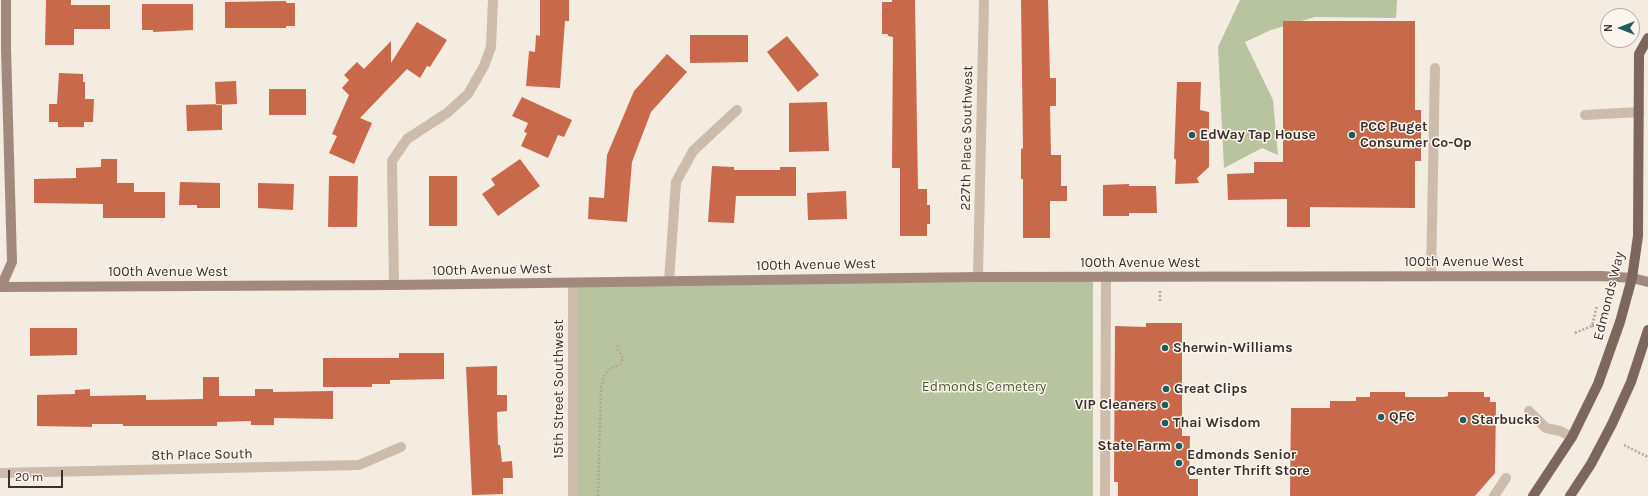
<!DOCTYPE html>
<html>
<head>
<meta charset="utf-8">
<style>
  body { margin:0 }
  #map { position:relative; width:1648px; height:496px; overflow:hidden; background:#f4ebe1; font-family:Karla,sans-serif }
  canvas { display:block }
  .north { position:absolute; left:1600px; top:8px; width:40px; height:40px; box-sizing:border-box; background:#fbf5ee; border:1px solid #aea6a0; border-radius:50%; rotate:270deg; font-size:11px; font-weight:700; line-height:16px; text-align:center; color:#3b302b }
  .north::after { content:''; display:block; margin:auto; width:14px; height:18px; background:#1f5a5e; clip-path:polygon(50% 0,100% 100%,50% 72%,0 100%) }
  .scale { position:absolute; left:8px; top:470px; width:55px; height:18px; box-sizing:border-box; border:2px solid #3b302b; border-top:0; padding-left:5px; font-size:12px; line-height:14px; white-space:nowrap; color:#3b302b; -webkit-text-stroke:3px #fbf5ee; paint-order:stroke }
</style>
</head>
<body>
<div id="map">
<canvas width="1648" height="496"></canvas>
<div class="north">N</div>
<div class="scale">20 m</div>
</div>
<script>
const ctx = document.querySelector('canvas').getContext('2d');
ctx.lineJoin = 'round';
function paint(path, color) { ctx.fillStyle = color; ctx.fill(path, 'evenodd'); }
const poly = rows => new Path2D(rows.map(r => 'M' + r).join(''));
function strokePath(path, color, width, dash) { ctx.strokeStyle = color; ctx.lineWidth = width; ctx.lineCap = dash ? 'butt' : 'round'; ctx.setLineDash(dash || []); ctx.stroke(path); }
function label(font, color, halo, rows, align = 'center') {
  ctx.font = font + ' Karla,sans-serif'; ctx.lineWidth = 3; ctx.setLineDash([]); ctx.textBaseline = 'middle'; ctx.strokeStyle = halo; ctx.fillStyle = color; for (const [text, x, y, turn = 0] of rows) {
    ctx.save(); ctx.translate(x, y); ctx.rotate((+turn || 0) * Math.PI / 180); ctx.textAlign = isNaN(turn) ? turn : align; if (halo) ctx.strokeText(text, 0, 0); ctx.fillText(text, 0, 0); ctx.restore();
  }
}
paint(poly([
  [1240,0,1397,0,1396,18,1315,17,1271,30,1245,42,1273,100,1278,155,1262,148,1224,168,1218,47],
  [1093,276,1093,496,573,496,573,283]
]), '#b8c4a0');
paint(poly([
  [46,0,71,0,71,5,110,5,110,29,74,29,74,45,45,45],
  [540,0,569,0,569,21,565,21,560,88,526,86,529,51,535,52,536,35,540,36],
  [892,0,915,0,918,189,927,189,927,205,930,205,930,224,927,224,927,236,900,236,900,168,892,168,893,37,888,36,888,34,882,34,882,2,892,2],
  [1021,0,1048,0,1050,78,1056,78,1056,106,1050,106,1051,155,1061,155,1061,186,1067,186,1067,201,1050,201,1050,238,1023,238,1023,179,1021,179,1021,149,1023,148],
  [286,1,286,3,295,3,295,26,286,26,286,28,225,28,225,2],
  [142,4,193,4,193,30,153,32,153,30,142,30],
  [1283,21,1415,21,1415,110,1421,110,1421,161,1415,161,1415,208,1310,207,1310,227,1287,227,1287,199,1228,200,1227,174,1254,173,1254,162,1283,162],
  [417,22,447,40,430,67,427,66,420,78,407,69,360,118,372,123,354,164,329,153,337,136,332,134,349,95,342,88,349,80,344,75,357,62,364,69,391,41,391,63],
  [690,35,748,35,748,62,690,63],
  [787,36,819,75,798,92,767,52],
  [667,54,687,72,651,112,632,162,627,222,588,219,589,197,604,198,607,155,634,91],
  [59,73,83,74,83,82,85,82,85,99,94,99,93,122,84,122,84,127,58,127,58,122,49,122,49,104,57,104],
  [236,81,237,104,216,105,215,82],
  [1177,82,1201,82,1200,110,1209,112,1209,167,1197,178,1199,183,1175,184,1176,160,1174,158],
  [269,89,306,89,306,115,269,115],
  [522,97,572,120,564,137,558,135,548,158,521,146,527,133,524,132,528,123,512,116],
  [827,102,829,151,789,152,789,103],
  [222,104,222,130,187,131,186,105],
  [101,159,117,159,117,183,134,183,134,192,165,192,165,218,103,218,103,204,34,203,34,179,76,178,76,168,101,167],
  [520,159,540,186,498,216,482,194,495,185,491,179],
  [712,166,734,167,734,170,780,170,780,167,796,167,796,196,736,196,734,223,708,222],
  [329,176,358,176,357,227,328,227],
  [429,176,457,176,457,226,429,226],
  [180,182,220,183,220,208,197,208,197,205,179,205],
  [258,183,294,184,293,210,258,208],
  [1129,184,1129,186,1156,186,1157,213,1129,213,1129,216,1103,216,1103,185],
  [846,191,847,219,808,220,807,193],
  [1146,323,1182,323,1182,436,1190,436,1189,479,1198,479,1198,496,1118,496,1118,482,1114,482,1115,326,1146,327],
  [30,328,77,328,77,355,30,356],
  [399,353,444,353,444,379,390,380,390,384,372,384,372,387,323,387,323,358,399,358],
  [497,366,497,395,507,395,507,411,497,412,498,445,500,445,502,462,512,461,513,478,503,478,503,494,472,495,466,367],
  [203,377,219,377,219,396,255,396,255,389,273,389,273,392,333,391,333,419,274,418,274,425,251,425,251,421,217,422,217,426,123,426,123,424,92,424,92,427,37,426,37,395,75,394,75,390,90,389,90,396,146,395,146,400,203,399],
  [1370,392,1405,392,1405,397,1444,397,1448,396,1448,392,1484,392,1484,397,1490,397,1490,402,1496,402,1495,473,1475,496,1290,496,1291,408,1330,408,1330,401,1356,401,1356,397,1370,397]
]), '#c8694b');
strokePath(poly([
  [1160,291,1160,301],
  [1592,326,1604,324],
  [1575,333,1592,326,1597,305],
  [1624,445,1648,457],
  [598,496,601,388,604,376,610,369,620,364,623,358,618,350,617,343]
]), '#b9a596', 2.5, [2, 2]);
strokePath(poly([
  [1585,115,1639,112],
  [1431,276,1435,68],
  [1529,411,1546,428,1560,431,1572,437],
  [1105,496,1106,276],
  [1494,496,1506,478]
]), '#cdbbac', 10);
strokePath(poly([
  [978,277,984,0],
  [669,281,676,182,693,151,737,110],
  [394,285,392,161,407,139,447,113,468,94,484,66,491,47,493,0],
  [0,473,359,465,401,447],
  [573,496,573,283]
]), '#cdbbac', 10);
strokePath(poly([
  [0,287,394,285,978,277,1601,276,1632,278,1648,282],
  [1,287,12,262,6,49,6,0]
]), '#a18a7d', 10);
strokePath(poly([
  [1533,496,1572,437,1598,384,1620,322,1632,278,1638,236,1639,54,1648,38],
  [1570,496,1591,464,1612,424,1631,382,1648,330]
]), '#7d675c', 10);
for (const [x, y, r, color] of [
  [1192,135,4,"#1f5a5e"],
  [1352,135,4,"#1f5a5e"],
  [1165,348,4,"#1f5a5e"],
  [1166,389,4,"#1f5a5e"],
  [1165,405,4,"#1f5a5e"],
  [1381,417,4,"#1f5a5e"],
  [1463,420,4,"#1f5a5e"],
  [1165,423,4,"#1f5a5e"],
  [1179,446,4,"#1f5a5e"],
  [1179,463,4,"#1f5a5e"]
]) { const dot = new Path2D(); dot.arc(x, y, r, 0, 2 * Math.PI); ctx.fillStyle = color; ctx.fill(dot); strokePath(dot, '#fbf5ee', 1.5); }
label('bold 14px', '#3b302b', '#fbf5ee', [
  ["PCC Puget",1360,127],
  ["Consumer Co-Op",1360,143],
  ["EdWay Tap House",1200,135],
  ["Sherwin-Williams",1173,348],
  ["Great Clips",1174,389],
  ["VIP Cleaners",1157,405,"right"],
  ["QFC",1389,417],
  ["Starbucks",1471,420],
  ["Thai Wisdom",1173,423],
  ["State Farm",1171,446,"right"],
  ["Edmonds Senior",1187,455],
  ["Center Thrift Store",1187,471]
], 'left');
label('14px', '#3b302b', '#fbf5ee', [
  ["227th Place Southwest",967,138,-89],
  ["100th Avenue West",1464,262],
  ["100th Avenue West",1140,263],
  ["100th Avenue West",816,265,-1],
  ["100th Avenue West",492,270,-1],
  ["100th Avenue West",168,272],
  ["Edmonds Way",1609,296,-76],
  ["15th Street Southwest",559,389,-90],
  ["8th Place South",202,455,-1]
]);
label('14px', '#4a5a2e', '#fbf5ee', [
  ["Edmonds Cemetery",984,387]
]);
</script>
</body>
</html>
